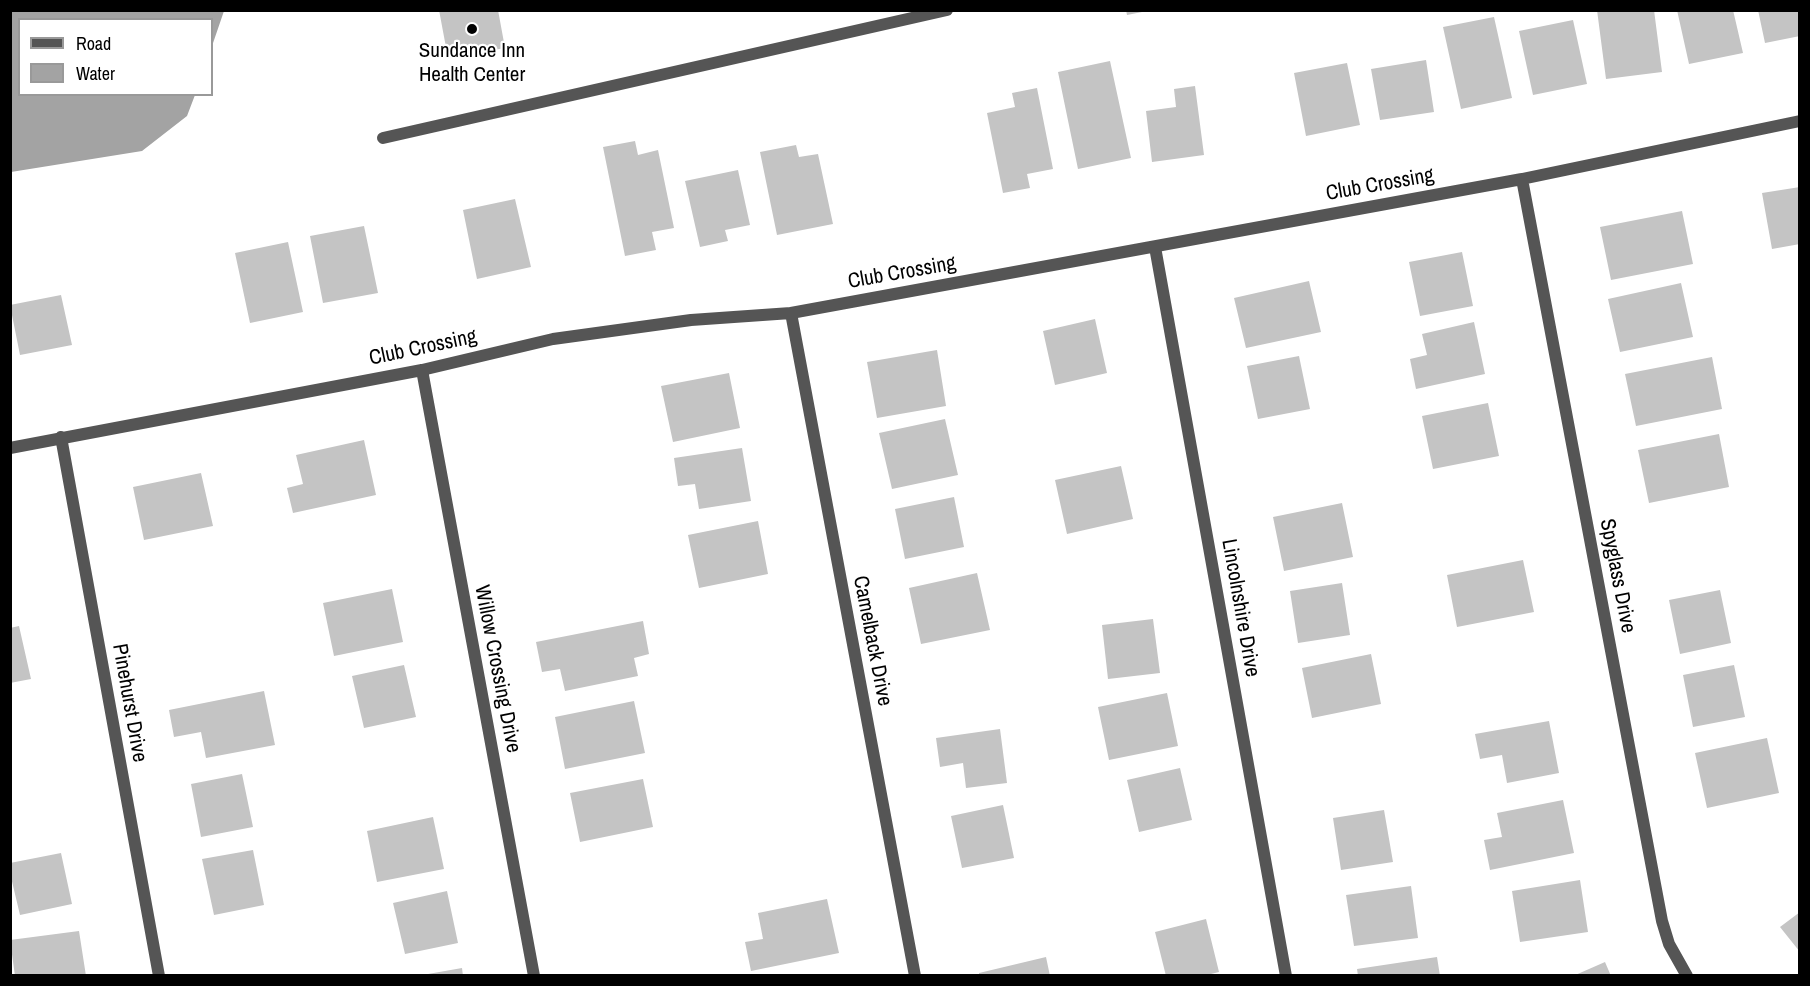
<!DOCTYPE html>
<html>
<head>
<meta charset="utf-8">
<style>
  body { margin:0 }
  #map { position:relative; width:1810px; height:986px; overflow:hidden; background:#fff; font-family:"Archivo Narrow",sans-serif }
  canvas { display:block }
  .frame { position:absolute; inset:0; border:12px solid #000; pointer-events:none }
  .legend { position:absolute; left:18px; top:18px; width:195px; height:78px; box-sizing:border-box; background:#fff; border:2px solid #999; margin:0; padding:8px 10px; list-style:none; font-size:18px; color:#000 }
  .legend li { display:flex; align-items:center; gap:12px; height:30px }
  .legend b { width:30px; border:2px solid #999 }
</style>
</head>
<body>
<div id="map">
<canvas width="1810" height="986"></canvas>
<div class="frame"></div>
<ul class="legend">
<li><b style="height:8px;background:#555"></b>Road</li>
<li><b style="height:16px;background:#a3a3a3"></b>Water</li>
</ul>
</div>
<script>
const ctx = document.querySelector('canvas').getContext('2d');
ctx.lineJoin = 'round';
function paint(path, color) { ctx.fillStyle = color; ctx.fill(path, 'evenodd'); }
const poly = rows => new Path2D(rows.map(r => 'M' + r).join(''));
function strokePath(path, color, width, dash) { ctx.strokeStyle = color; ctx.lineWidth = width; ctx.lineCap = dash ? 'butt' : 'round'; ctx.setLineDash(dash || []); ctx.stroke(path); }
function label(font, color, halo, rows, align = 'center') {
  ctx.font = font + ' "Archivo Narrow",sans-serif'; ctx.lineWidth = 4.5; ctx.setLineDash([]); ctx.textBaseline = 'middle'; ctx.strokeStyle = halo; ctx.fillStyle = color; for (const [text, x, y, turn = 0] of rows) {
    ctx.save(); ctx.translate(x, y); ctx.rotate((+turn || 0) * Math.PI / 180); ctx.textAlign = isNaN(turn) ? turn : align; if (halo) ctx.strokeText(text, 0, 0); ctx.fillText(text, 0, 0); ctx.restore();
  }
}
paint(poly([
  [11,10,224,10,224,11,212,46,212,20,20,20,20,94,195,95,187,116,142,151,11,172]
]), '#a3a3a3');
paint(poly([
  [439,10,498,10,505,48,448,58],
  [1126,10,1142,10,1142,12,1127,15],
  [1597,10,1654,10,1662,72,1606,79],
  [1677,10,1733,10,1743,53,1689,64],
  [1758,10,1800,10,1800,36,1765,43],
  [1494,17,1512,98,1461,109,1443,27],
  [1573,20,1587,84,1533,95,1519,31],
  [1426,60,1434,112,1380,120,1371,69],
  [1110,61,1131,158,1078,169,1058,72],
  [1347,63,1360,125,1306,136,1294,73],
  [1195,86,1204,155,1152,162,1146,111,1176,107,1174,89],
  [1037,88,1053,169,1027,174,1030,188,1003,193,987,113,1015,107,1012,93],
  [635,141,638,155,658,150,674,228,652,232,656,250,625,256,603,147],
  [796,145,799,157,818,154,833,224,777,235,760,152],
  [738,170,750,225,725,230,728,241,700,247,685,181],
  [1800,187,1800,244,1772,249,1762,193],
  [515,199,531,267,477,279,463,210],
  [1682,211,1693,264,1611,280,1600,227],
  [364,226,378,293,323,303,310,236],
  [288,242,303,312,250,323,235,253],
  [1462,252,1473,306,1420,316,1409,262],
  [1309,281,1321,332,1246,348,1234,298],
  [1681,283,1693,337,1620,352,1608,299],
  [61,295,72,345,20,355,10,305],
  [1095,319,1107,373,1055,385,1043,331],
  [1474,322,1485,374,1416,389,1410,359,1427,355,1422,334],
  [937,350,946,406,877,418,867,362],
  [1299,356,1310,409,1258,419,1247,366],
  [1712,357,1722,409,1636,426,1625,374],
  [729,373,740,428,673,442,661,386],
  [1488,403,1499,456,1433,469,1422,416],
  [945,419,958,475,892,489,879,433],
  [1719,434,1729,487,1649,503,1638,450],
  [364,440,376,495,293,513,287,488,303,484,296,455],
  [742,448,751,501,699,509,695,484,678,486,674,458],
  [1121,466,1133,519,1067,534,1055,480],
  [201,473,213,526,144,540,133,487],
  [954,497,964,547,905,559,895,509],
  [1342,503,1353,557,1284,571,1273,517],
  [758,521,768,574,699,588,688,535],
  [1523,560,1534,612,1457,627,1447,575],
  [977,573,990,630,921,644,909,588],
  [1342,583,1350,635,1298,643,1290,591],
  [392,589,403,642,334,656,323,603],
  [1720,590,1731,643,1680,654,1669,600],
  [1153,619,1160,673,1108,679,1102,625],
  [643,621,649,654,634,658,638,676,565,691,560,669,542,672,536,642],
  [19,626,31,679,10,683,10,628],
  [1371,654,1381,704,1312,718,1302,668],
  [404,665,416,717,364,728,352,676],
  [1734,665,1745,717,1693,727,1683,675],
  [264,691,275,745,206,758,201,732,174,737,169,710],
  [1167,693,1178,746,1109,760,1098,707],
  [634,701,645,753,565,769,555,717],
  [1549,721,1559,773,1507,783,1502,755,1480,759,1475,734],
  [1000,729,1007,783,966,788,963,763,940,767,936,738],
  [1767,738,1779,793,1707,808,1695,753],
  [1180,768,1192,820,1139,832,1127,780],
  [242,774,253,827,201,837,191,784],
  [643,779,653,827,580,842,570,793],
  [1563,800,1574,853,1490,870,1484,840,1502,837,1497,813],
  [1003,805,1014,858,962,868,951,816],
  [1384,810,1393,862,1341,870,1333,818],
  [433,817,444,869,377,882,367,831],
  [253,850,264,905,214,915,202,859],
  [61,853,72,904,20,915,10,873,10,863],
  [1580,880,1588,932,1520,942,1512,891],
  [1411,886,1418,938,1354,946,1346,895],
  [447,891,458,943,405,954,393,903],
  [827,899,839,953,751,971,745,942,763,939,758,913],
  [1800,912,1800,952,1780,927],
  [1206,919,1219,972,1203,976,1166,976,1155,932],
  [79,931,86,976,15,976,10,940],
  [1046,957,1050,976,979,976,979,973],
  [1437,957,1440,976,1358,976,1357,969],
  [1605,962,1611,976,1573,976],
  [462,968,463,976,428,976,428,974]
]), '#c4c4c4');
strokePath(poly([
  [383,138,947,10],
  [1522,179,1662,921,1669,944,1687,976],
  [1155,247,1286,976],
  [791,313,915,976],
  [422,370,534,976],
  [61,437,159,976],
  [10,448,422,370,553,339,691,320,791,313,1522,179,1800,121]
]), '#555', 12);
for (const [x, y, r, color] of [
  [472,29,6,"#000"]
]) { const dot = new Path2D(); dot.arc(x, y, r, 0, 2 * Math.PI); ctx.fillStyle = color; ctx.fill(dot); strokePath(dot, '#fff', 2); }
label('21px', '#000', '#fff', [
  ["Sundance Inn",472,51],
  ["Health Center",472,75]
]);
label('21px', '#000', '#fff', [
  ["Club Crossing",1380,185,-10],
  ["Club Crossing",902,273,-10],
  ["Club Crossing",423,348,-12],
  ["Spyglass Drive",1617,576,79],
  ["Lincolnshire Drive",1240,608,80],
  ["Camelback Drive",872,641,79],
  ["Willow Crossing Drive",497,669,79],
  ["Pinehurst Drive",129,703,80]
]);
</script>
</body>
</html>
